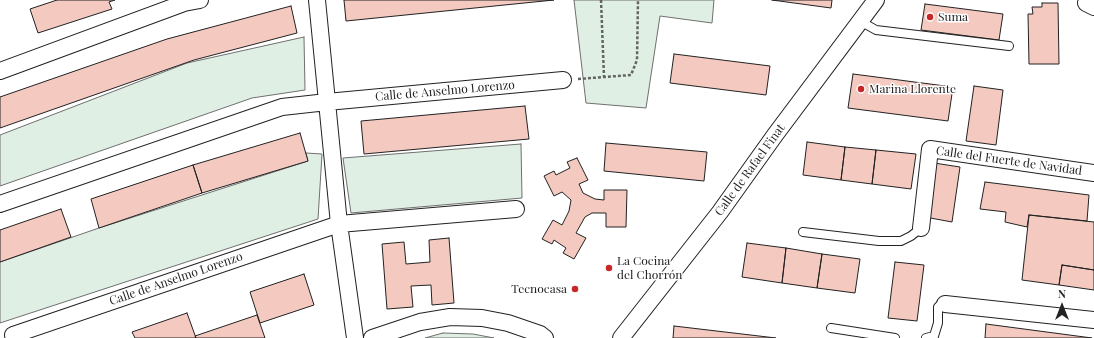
<!DOCTYPE html>
<html>
<head>
<meta charset="utf-8">
<style>
  body { margin:0 }
  #map { position:relative; width:1094px; height:338px; overflow:hidden; background:#fff; font-family:"Playfair Display",serif }
  canvas { display:block }
  .north { position:absolute; left:1042px; top:286px; width:40px; height:40px; -webkit-text-stroke:3px #fff; paint-order:stroke; rotate:0deg; font-size:11px; font-weight:700; line-height:16px; text-align:center; color:#222 }
  .north::after { content:''; display:block; margin:auto; width:14px; height:18px; background:#222; clip-path:polygon(50% 0,100% 100%,50% 72%,0 100%) }
</style>
</head>
<body>
<div id="map">
<canvas width="1094" height="338"></canvas>
<div class="north">N</div>
</div>
<script>
const ctx = document.querySelector('canvas').getContext('2d');
ctx.lineJoin = 'round';
function paint(path, color) { ctx.fillStyle = color; ctx.fill(path, 'evenodd'); }
const poly = rows => new Path2D(rows.map(r => 'M' + r).join(''));
function strokePath(path, color, width, dash) { ctx.strokeStyle = color; ctx.lineWidth = width; ctx.lineCap = dash ? 'butt' : 'round'; ctx.setLineDash(dash || []); ctx.stroke(path); }
function label(font, color, halo, rows, align = 'center') {
  ctx.font = font + ' "Playfair Display",serif'; ctx.lineWidth = 3; ctx.setLineDash([]); ctx.textBaseline = 'middle'; ctx.strokeStyle = halo; ctx.fillStyle = color; for (const [text, x, y, turn = 0] of rows) {
    ctx.save(); ctx.translate(x, y); ctx.rotate((+turn || 0) * Math.PI / 180); ctx.textAlign = isNaN(turn) ? turn : align; if (halo) ctx.strokeText(text, 0, 0); ctx.fillText(text, 0, 0); ctx.restore();
  }
}
const green = poly([
  [574,0,714,0,712,23,660,16,646,108,586,103,574,0],
  [304,37,305,90,252,98,0,186,0,135,187,63,304,37],
  [521,144,522,198,351,213,343,158,521,144],
  [306,153,322,154,318,219,0,323,0,262,99,228,308,161,306,153],
  [443,333,473,334,494,338,425,338,443,333]
]);
paint(green, '#e0efe3');
strokePath(green, '#6f6f6f', 1);
const building = poly([
  [57,0,115,0,109,2,112,9,38,33,30,9,57,0],
  [344,0,554,0,346,21,344,0],
  [772,0,832,0,831,8,772,0],
  [1042,3,1058,3,1059,64,1029,64,1028,14,1033,14,1032,7,1042,7,1042,3],
  [925,4,1003,14,999,40,921,30,925,4],
  [291,6,297,33,194,60,0,128,0,97,167,39,291,6],
  [674,54,770,66,766,95,670,83,674,54],
  [853,74,953,87,948,121,848,108,853,74],
  [974,86,1003,90,996,145,966,141,974,86],
  [525,106,529,139,364,154,361,121,525,106],
  [300,133,308,161,202,193,193,165,300,133],
  [807,142,845,147,841,180,803,175,807,142],
  [606,143,707,152,704,181,604,171,606,143],
  [845,147,876,150,872,184,841,180,845,147],
  [876,150,916,154,911,189,872,184,876,150],
  [577,158,588,180,579,184,583,193,595,199,604,200,604,190,627,190,626,227,606,227,606,213,592,213,585,217,576,233,586,238,574,259,563,253,566,248,554,240,552,244,542,239,553,220,562,225,569,211,571,200,562,192,554,196,544,176,554,171,556,175,570,168,567,162,577,158],
  [934,163,960,167,952,222,925,217,934,163],
  [193,165,202,193,99,228,91,199,193,165],
  [985,182,1089,195,1087,221,1029,215,1027,227,1005,222,1006,212,980,209,985,182],
  [61,209,71,237,0,262,0,230,61,209],
  [1029,215,1094,222,1094,270,1062,265,1059,285,1022,280,1029,215],
  [449,238,454,303,432,305,431,285,411,286,413,307,387,309,382,244,404,242,406,264,430,262,429,240,449,238],
  [747,243,786,248,782,283,742,277,747,243],
  [786,248,822,254,817,288,782,283,786,248],
  [822,254,860,259,855,293,817,288,822,254],
  [895,262,924,265,917,321,888,318,895,262],
  [1062,265,1094,270,1094,290,1059,285,1062,265],
  [304,274,314,305,260,323,250,292,304,274],
  [187,313,196,338,135,338,132,332,187,313],
  [257,315,265,338,196,338,195,336,257,315],
  [986,324,1092,338,985,338,986,324],
  [674,326,776,338,673,338,674,326]
]);
paint(building, '#f3c9c0');
strokePath(building, '#222', 1);
const service = poly([
  [860,21,876,30,1009,46],
  [803,232,879,241,901,241,911,236,921,228],
  [831,328,895,338],
  [926,338,934,336,938,323,938,307,940,305,945,304]
]);
const minor = poly([
  [317,0,339,224,355,338],
  [1086,3,1094,7],
  [0,71,184,3,200,0],
  [0,204,282,107,327,102,563,80],
  [921,228,930,149,1094,173],
  [945,304,1094,320],
  [13,335,339,224,516,209],
  [372,338,420,322,450,317,482,318,508,323,540,334,545,338],
  [621,338,720,212,775,135,876,0]
]);
strokePath(service, '#222', 10);
strokePath(minor, '#222', 18);
strokePath(poly([
  [601,0,604,77],
  [578,79,631,75,637,60,638,0]
]), '#646464', 2.5, [3, 2]);
strokePath(service, '#fff', 8);
strokePath(minor, '#fff', 16);
for (const [x, y, r, color] of [
  [930,17,4,"#c62828"],
  [861,89,4,"#c62828"],
  [609,268,4,"#c62828"],
  [575,289,4,"#c62828"]
]) { const dot = new Path2D(); dot.arc(x, y, r, 0, 2 * Math.PI); ctx.fillStyle = color; ctx.fill(dot); strokePath(dot, '#fff', 1.5); }
label('12px', '#222', '#fff', [
  ["Suma",938,17],
  ["Marina Llorente",869,89],
  ["La Cocina",617,261],
  ["del Chorrón",617,275],
  ["Tecnocasa",567,289,"right"]
], 'left');
label('12px', '#222', '#fff', [
  ["Calle de Anselmo Lorenzo",445,91,-5],
  ["Calle del Fuerte de Navidad",1009,161,8],
  ["Calle de Rafael Finat",750,170,-54],
  ["Calle de Anselmo Lorenzo",176,279,-19]
]);
</script>
</body>
</html>
